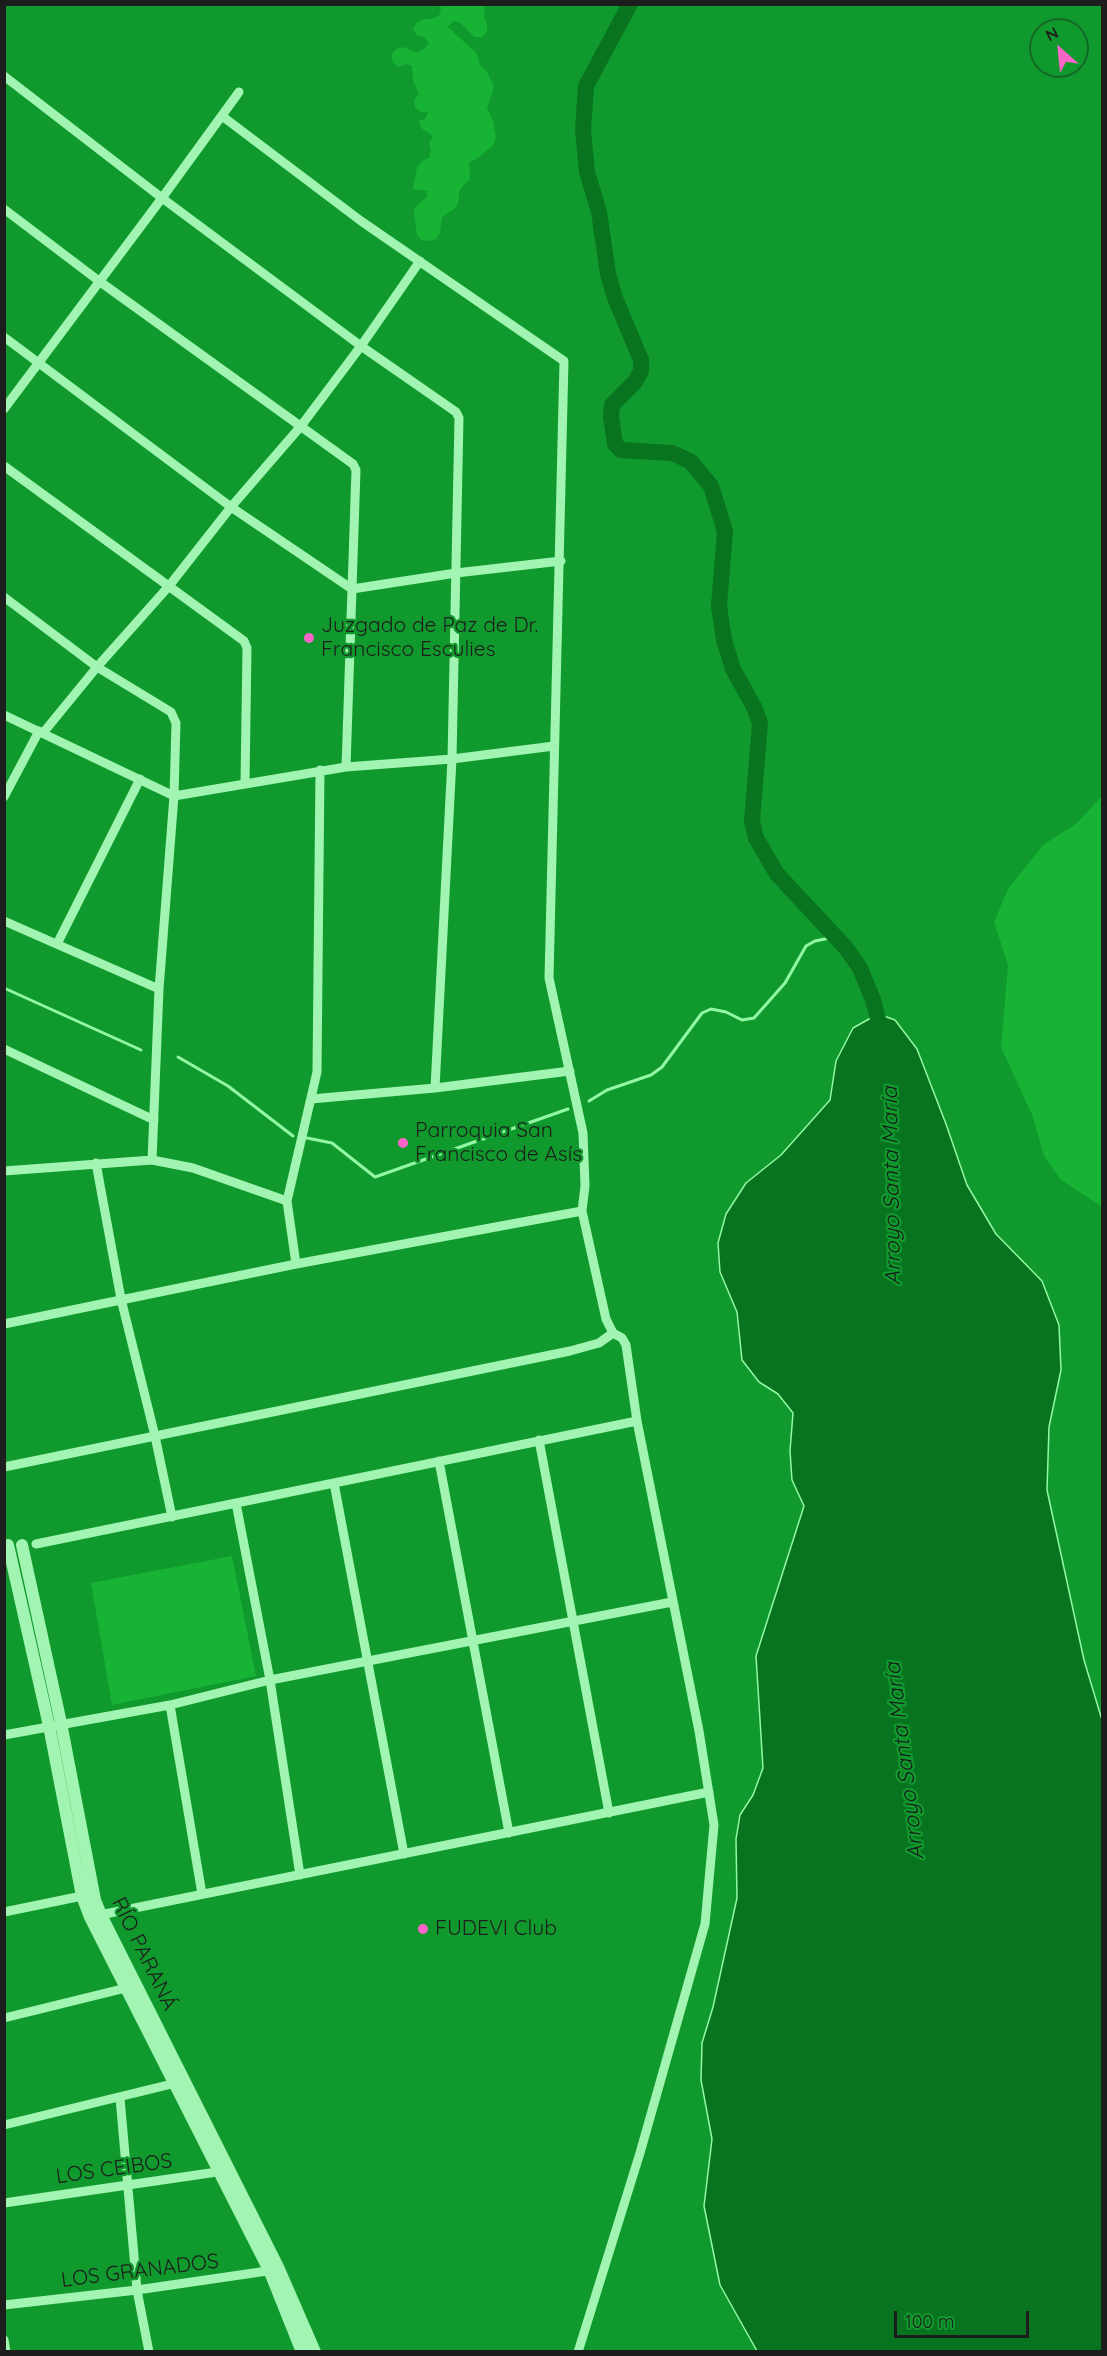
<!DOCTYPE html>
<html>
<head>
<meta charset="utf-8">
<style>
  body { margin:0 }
  #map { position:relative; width:1107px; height:2356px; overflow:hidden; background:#10992c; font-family:Quicksand,sans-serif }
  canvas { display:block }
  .frame { position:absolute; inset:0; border:6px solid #1d1d1d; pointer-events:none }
  .north { position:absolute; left:1029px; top:18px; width:60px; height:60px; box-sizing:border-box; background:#10992c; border:2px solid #156726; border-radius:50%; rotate:333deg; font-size:16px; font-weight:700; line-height:24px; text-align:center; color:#1d1d1d }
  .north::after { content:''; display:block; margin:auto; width:21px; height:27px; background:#ff65c9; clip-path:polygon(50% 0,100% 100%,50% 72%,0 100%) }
  .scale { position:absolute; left:894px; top:2311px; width:135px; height:27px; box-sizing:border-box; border:3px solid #1d1d1d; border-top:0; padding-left:8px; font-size:18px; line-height:21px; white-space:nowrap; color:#1d1d1d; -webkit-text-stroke:4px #10992c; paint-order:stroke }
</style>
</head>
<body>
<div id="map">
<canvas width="1107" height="2356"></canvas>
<div class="frame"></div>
<div class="north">N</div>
<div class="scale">100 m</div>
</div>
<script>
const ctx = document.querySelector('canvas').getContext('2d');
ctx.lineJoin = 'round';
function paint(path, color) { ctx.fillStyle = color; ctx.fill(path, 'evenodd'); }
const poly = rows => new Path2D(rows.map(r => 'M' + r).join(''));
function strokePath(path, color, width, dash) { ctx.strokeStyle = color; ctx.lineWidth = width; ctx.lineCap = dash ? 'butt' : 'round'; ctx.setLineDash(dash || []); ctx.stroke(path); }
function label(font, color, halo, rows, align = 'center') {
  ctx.font = font + ' Quicksand,sans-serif'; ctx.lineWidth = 4.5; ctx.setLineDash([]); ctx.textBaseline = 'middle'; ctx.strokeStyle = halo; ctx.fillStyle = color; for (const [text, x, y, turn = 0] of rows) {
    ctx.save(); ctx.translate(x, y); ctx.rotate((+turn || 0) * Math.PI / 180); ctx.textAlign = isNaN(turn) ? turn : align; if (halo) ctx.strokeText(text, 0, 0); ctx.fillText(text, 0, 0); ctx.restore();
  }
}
paint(poly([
  [436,5,485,5,484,17,487,24,487,32,482,37,474,37,460,22,453,21,448,27,476,53,481,67,487,72,494,87,487,108,493,121,496,137,493,145,482,155,469,163,470,179,460,189,458,204,453,210,442,217,440,233,436,239,429,241,422,240,417,235,414,214,415,207,427,197,427,191,413,189,417,167,422,161,429,158,431,150,429,143,433,136,421,128,419,121,426,118,428,112,421,112,415,107,414,100,419,94,413,81,412,66,406,64,398,67,393,62,391,55,396,49,403,47,417,53,424,49,429,43,424,37,417,35,413,29,417,22,424,19,432,19,439,16,441,8],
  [1102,796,1102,1207,1060,1179,1044,1156,1033,1117,1001,1047,1008,965,994,922,1008,889,1043,845,1076,824],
  [232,1556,256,1676,112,1705,91,1583]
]), '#17b335');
const water = poly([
  [878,1014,895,1020,917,1049,946,1124,967,1185,996,1234,1042,1281,1059,1325,1061,1370,1049,1427,1047,1490,1084,1660,1102,1720,1102,2351,757,2351,720,2285,704,2206,712,2139,701,2080,702,2043,713,2007,737,1898,736,1839,740,1815,753,1795,763,1768,756,1656,804,1506,792,1480,790,1451,793,1413,778,1394,759,1382,742,1360,737,1312,720,1272,718,1243,726,1214,746,1183,781,1155,830,1100,836,1061,853,1028,878,1014]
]);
paint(water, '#097420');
strokePath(water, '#93f8a5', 1.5);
strokePath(poly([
  [4,988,141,1050],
  [178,1057,228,1086,293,1136],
  [589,1101,607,1090,651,1075,662,1067,702,1013,711,1009,726,1012,742,1020,754,1018,785,983,806,946,815,941,835,937],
  [307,1138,332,1143,375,1177,568,1109]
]), '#93f8a5', 3);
strokePath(poly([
  [630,4,586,86,583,130,587,172,599,212,608,274,615,298,641,360,641,371,635,382,612,405,611,417,615,444,621,450,672,453,690,461,711,486,725,531,719,606,724,640,733,669,754,707,760,723,752,821,756,838,777,874,846,948,860,968,873,1000,882,1034]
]), '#097420', 16);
strokePath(poly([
  [4,76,162,198,239,92],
  [222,116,361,221,564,361,549,978,583,1133,585,1186,582,1211,606,1319,613,1333,622,1338,626,1345,637,1421,699,1731,714,1825,705,1924,640,2153,578,2352],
  [4,209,99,281,353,464,356,470,346,767],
  [4,337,231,507,352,589,456,573,561,561],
  [4,409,162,198,361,346,456,412,459,418,452,759,435,1088],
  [4,466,244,641,247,648,245,783],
  [4,597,97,667,171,712,176,723,174,796,159,989,152,1160],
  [4,715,174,796,346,767,452,759,554,746],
  [43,733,97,667,169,586,231,507,301,426,361,346,420,261],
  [4,797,39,731],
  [4,921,159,989],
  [57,944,140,779],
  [4,1049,154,1120],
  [311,1099,435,1088,570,1071],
  [96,1163,121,1299,155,1436,172,1517],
  [4,1171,152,1160,193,1168,287,1201],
  [296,1264,287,1201,317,1072,320,770],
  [4,1324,296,1264,582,1211],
  [539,1440,609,1813],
  [439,1461,509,1833],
  [4,1467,570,1351,599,1343,613,1333],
  [334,1483,404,1854],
  [236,1503,270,1680,300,1875],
  [36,1544,637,1421],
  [170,1705,202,1894],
  [4,1735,170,1705,270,1680,672,1602],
  [4,1912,87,1895],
  [95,1916,709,1792],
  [4,2018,130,1987],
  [120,2098,137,2290,149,2352],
  [4,2125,180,2082],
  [4,2203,224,2171],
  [4,2305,137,2290,274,2270],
  [4,2340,6,2352]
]), '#a1f4b1', 9);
strokePath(poly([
  [8,1545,49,1726,82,1896,90,1917,270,2272,302,2352],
  [22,1545,61,1723,95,1900,101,1915,278,2267,315,2352]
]), '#a1f4b1', 12);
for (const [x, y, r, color] of [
  [309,638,6,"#ff65c9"],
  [403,1143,6,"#ff65c9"],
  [423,1929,6,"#ff65c9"]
]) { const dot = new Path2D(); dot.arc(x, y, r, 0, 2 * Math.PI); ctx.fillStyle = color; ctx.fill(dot); strokePath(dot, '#10992c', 2); }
label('21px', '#1d1d1d', '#10992c', [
  ["Juzgado de Paz de Dr.",321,626],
  ["Francisco Esculies",321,650],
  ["Parroquia San",415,1131],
  ["Francisco de Asís",415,1155],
  ["FUDEVI Club",435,1929]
], 'left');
label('21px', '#1d1d1d', '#10992c', [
  ["RÍO PARANÁ",144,1954,64],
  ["LOS CEIBOS",114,2169,-8],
  ["LOS GRANADOS",140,2271,-7]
]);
label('italic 22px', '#191d1a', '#10992c', [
  ["Arroyo Santa María",892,1186,-91],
  ["Arroyo Santa María",905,1761,-97]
]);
</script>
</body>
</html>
